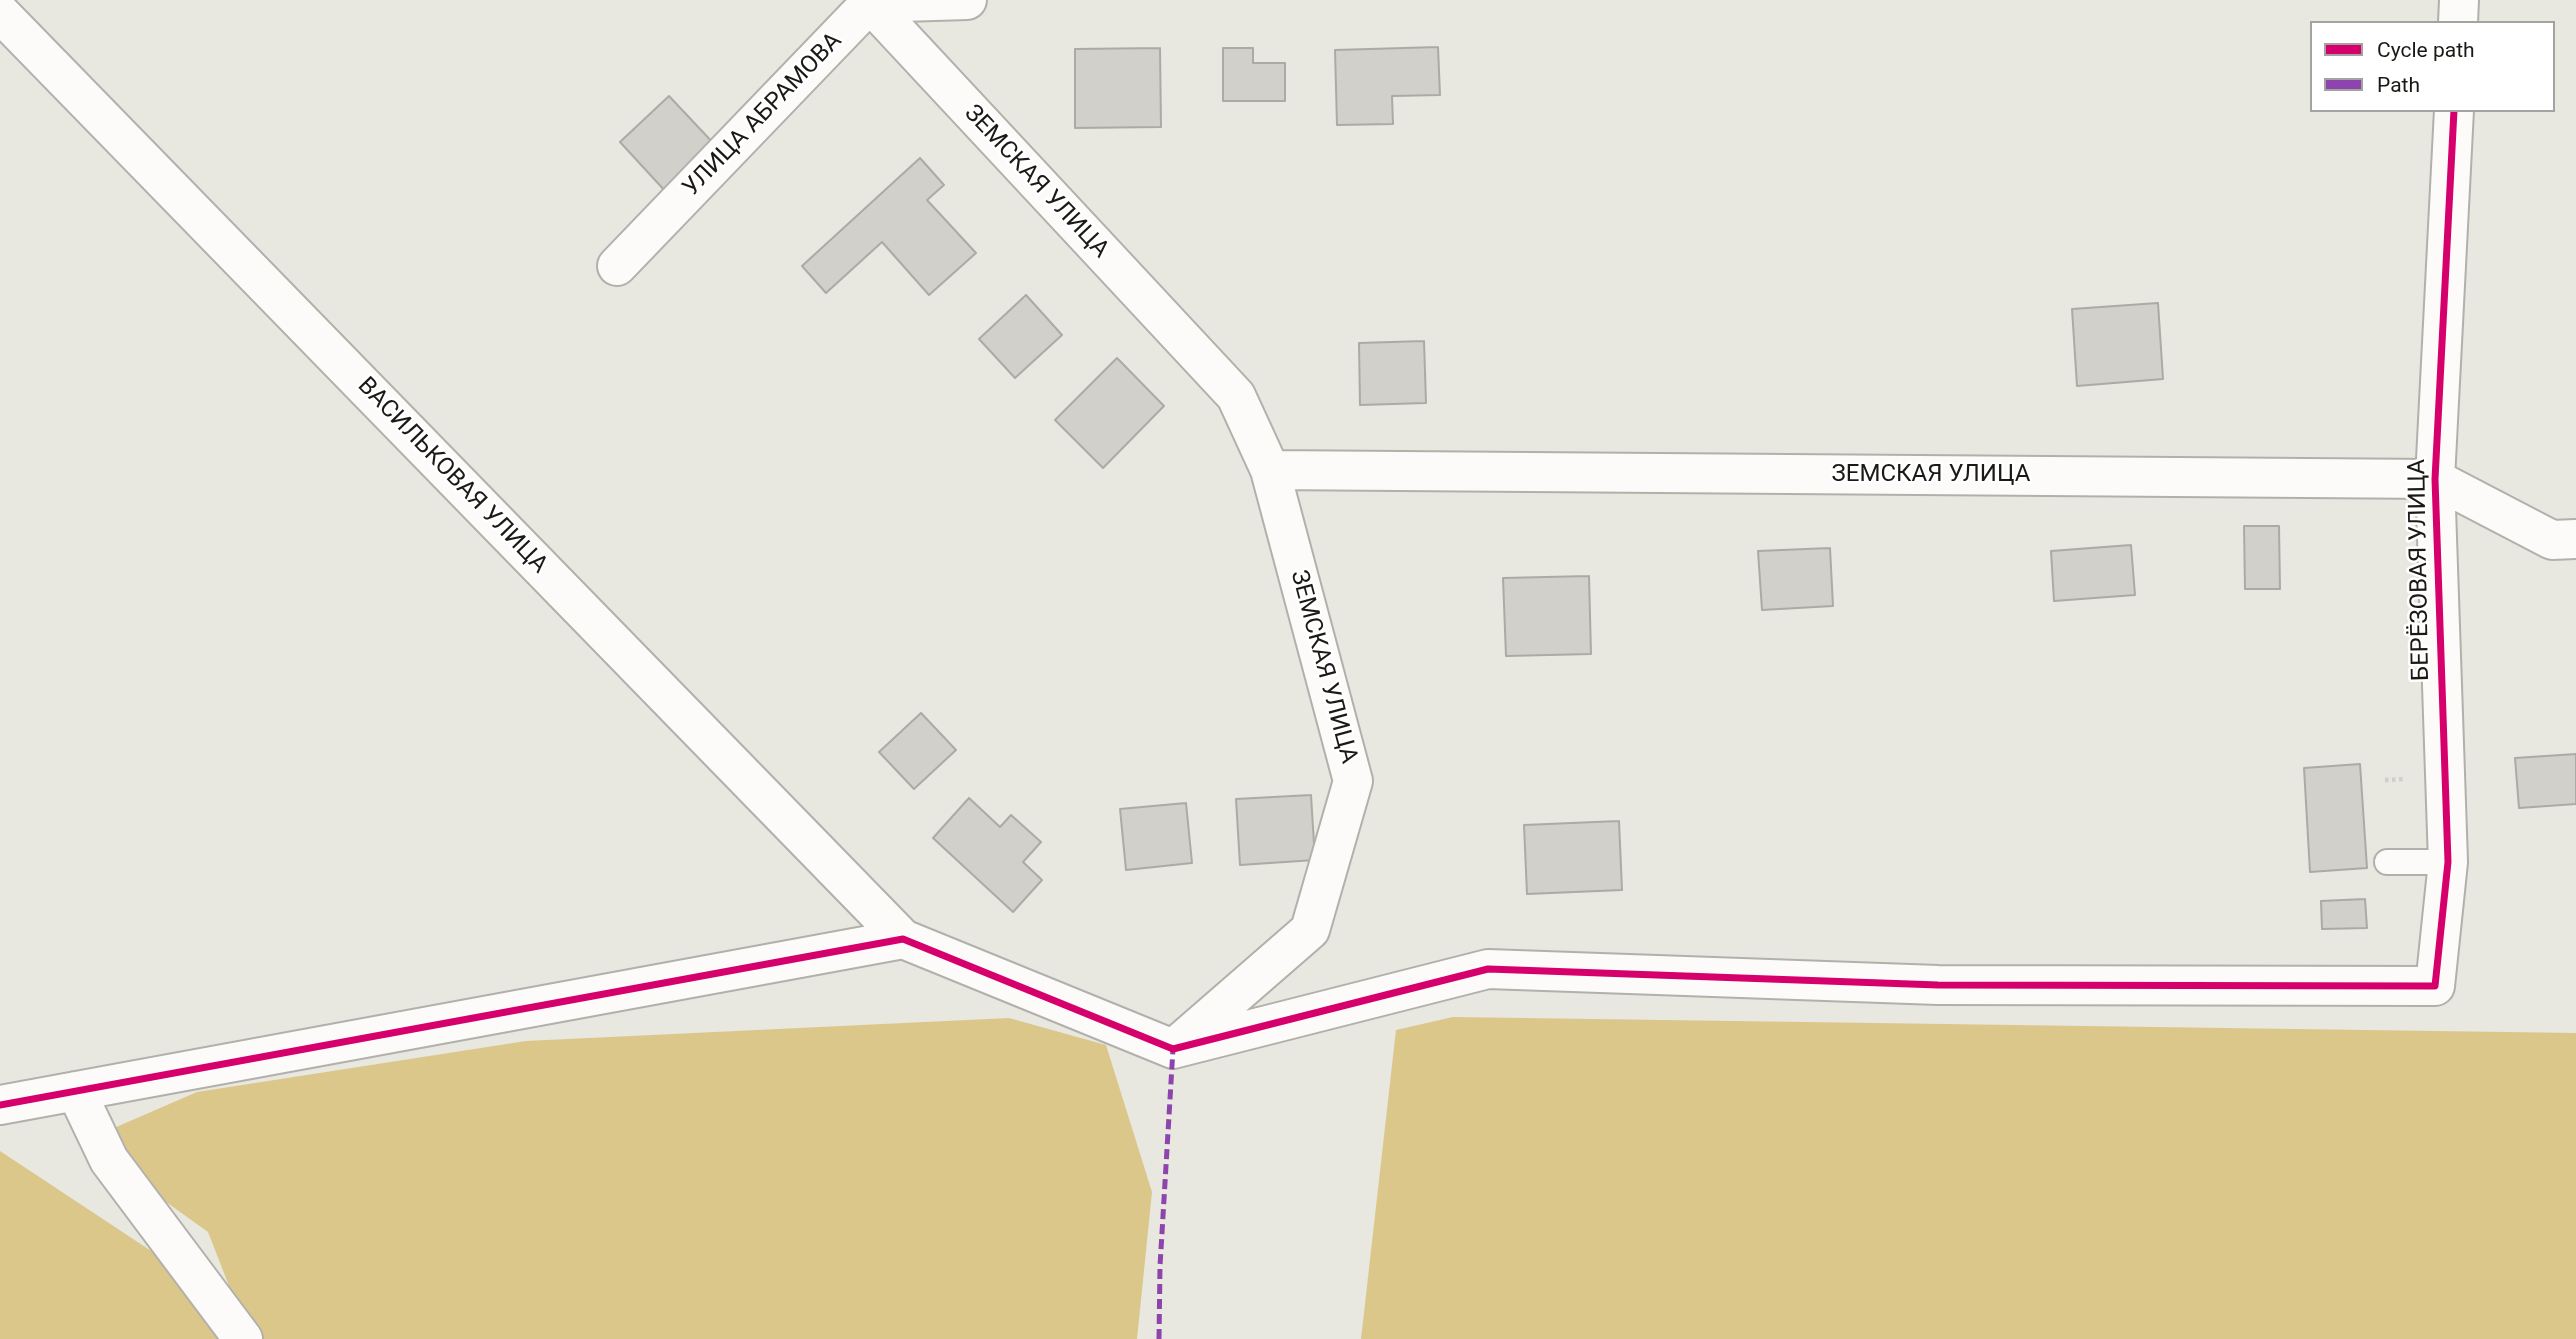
<!DOCTYPE html>
<html>
<head>
<meta charset="utf-8">
<style>
  body { margin:0 }
  #map { position:relative; width:2576px; height:1339px; overflow:hidden; background:#e8e7e0; font-family:Roboto,sans-serif }
  canvas { display:block }
  .legend { position:absolute; left:2310px; top:21px; width:245px; height:91px; box-sizing:border-box; background:#fff; border:2px solid #a3a3a1; margin:0; padding:9px 12px; list-style:none; font-size:21px; color:#1a1915 }
  .legend li { display:flex; align-items:center; gap:14px; height:35px }
  .legend b { width:35px; border:2px solid #a3a3a1 }
</style>
</head>
<body>
<div id="map">
<canvas width="2576" height="1339"></canvas>
<ul class="legend">
<li><b style="height:9px;background:#d6006c"></b>Cycle path</li>
<li><b style="height:9px;background:#8e44ad"></b>Path</li>
</ul>
</div>
<script>
const ctx = document.querySelector('canvas').getContext('2d');
ctx.lineJoin = 'round';
function paint(path, color) { ctx.fillStyle = color; ctx.fill(path, 'evenodd'); }
const poly = rows => new Path2D(rows.map(r => 'M' + r).join(''));
function strokePath(path, color, width, dash) { ctx.strokeStyle = color; ctx.lineWidth = width; ctx.lineCap = dash ? 'butt' : 'round'; ctx.setLineDash(dash || []); ctx.stroke(path); }
function label(font, color, halo, rows, align = 'center') {
  ctx.font = font + ' Roboto,sans-serif'; ctx.lineWidth = 5; ctx.setLineDash([]); ctx.textBaseline = 'middle'; ctx.strokeStyle = halo; ctx.fillStyle = color; for (const [text, x, y, turn = 0] of rows) {
    ctx.save(); ctx.translate(x, y); ctx.rotate((+turn || 0) * Math.PI / 180); ctx.textAlign = isNaN(turn) ? turn : align; if (halo) ctx.strokeText(text, 0, 0); ctx.fillText(text, 0, 0); ctx.restore();
  }
}
paint(poly([
  [1453,1017,2576,1033,2576,1339,1361,1339,1396,1030],
  [1009,1018,1106,1045,1152,1192,1137,1339,262,1339,242,1319,208,1232,148,1189,114,1128,197,1092,526,1041],
  [0,1151,180,1270,227,1339,0,1339]
]), '#dcc78b');
const building = poly([
  [1438,47,1440,95,1392,96,1393,124,1337,125,1335,50,1438,47],
  [1160,48,1161,127,1075,128,1075,49,1160,48],
  [1223,48,1253,48,1253,63,1285,63,1285,101,1223,101,1223,48],
  [669,96,716,146,666,192,620,142,669,96],
  [920,158,944,185,927,200,976,253,929,295,882,242,826,293,802,266,920,158],
  [1026,295,1062,335,1015,378,979,339,1026,295],
  [2158,303,2163,379,2077,386,2072,309,2158,303],
  [1424,341,1426,403,1360,405,1359,343,1424,341],
  [1117,358,1164,406,1103,468,1055,420,1117,358],
  [2244,526,2279,526,2280,589,2245,589,2244,526],
  [2131,545,2135,595,2054,601,2051,551,2131,545],
  [1830,548,1833,606,1762,610,1758,551,1830,548],
  [1589,576,1591,654,1506,656,1503,578,1589,576],
  [921,713,956,750,914,789,879,752,921,713],
  [2576,754,2576,804,2519,808,2515,758,2576,754],
  [2360,764,2367,868,2310,872,2304,768,2360,764],
  [1311,795,1315,860,1240,865,1236,799,1311,795],
  [969,798,1000,827,1011,815,1041,842,1023,862,1042,880,1013,912,933,838,969,798],
  [1186,803,1192,863,1126,870,1120,809,1186,803],
  [1619,821,1622,890,1527,894,1524,825,1619,821],
  [2365,899,2367,928,2322,929,2321,901,2365,899]
]);
paint(building, '#d1d0cb');
strokePath(building, '#acaaa5', 2);
const lane = poly([
  [2387,862,2448,862]
]);
const street = poly([
  [867,0,1236,396,1270,470,1353,781,1310,930,1180,1043],
  [0,13,903,939],
  [2458,23,2459,0],
  [617,266,870,3,967,0],
  [1270,470,2435,479,2552,540,2576,539],
  [76,1091,109,1160,243,1339],
  [0,1105,903,939,1173,1049,1488,969,1938,985,2435,986,2448,862,2435,479,2454,110]
]);
strokePath(lane, '#b2b0ab', 28);
strokePath(street, '#b2b0ab', 42);
strokePath(poly([
  [2385,780,2405,779]
]), '#cfcecc', 4.5, [3.5, 3.5]);
strokePath(lane, '#fcfbfa', 24);
strokePath(street, '#fcfbfa', 38);
strokePath(poly([
  [1159,1339,1160,1266,1173,1049]
]), '#8e44ad', 5, [10, 5]);
strokePath(poly([
  [0,1105,903,939,1173,1049,1488,969,1938,985,2435,986,2448,862,2435,479,2454,110]
]), '#d6006c', 7);
label('24px', '#1a1915', '#fff', [
  ["УЛИЦА АБРАМОВА",763,115,-46],
  ["ЗЕМСКАЯ УЛИЦА",1036,182,47],
  ["ЗЕМСКАЯ УЛИЦА",1931,475],
  ["ВАСИЛЬКОВАЯ УЛИЦА",452,476,46],
  ["БЕРЁЗОВАЯ УЛИЦА",2420,570,-91],
  ["ЗЕМСКАЯ УЛИЦА",1323,667,75]
]);
</script>
</body>
</html>
